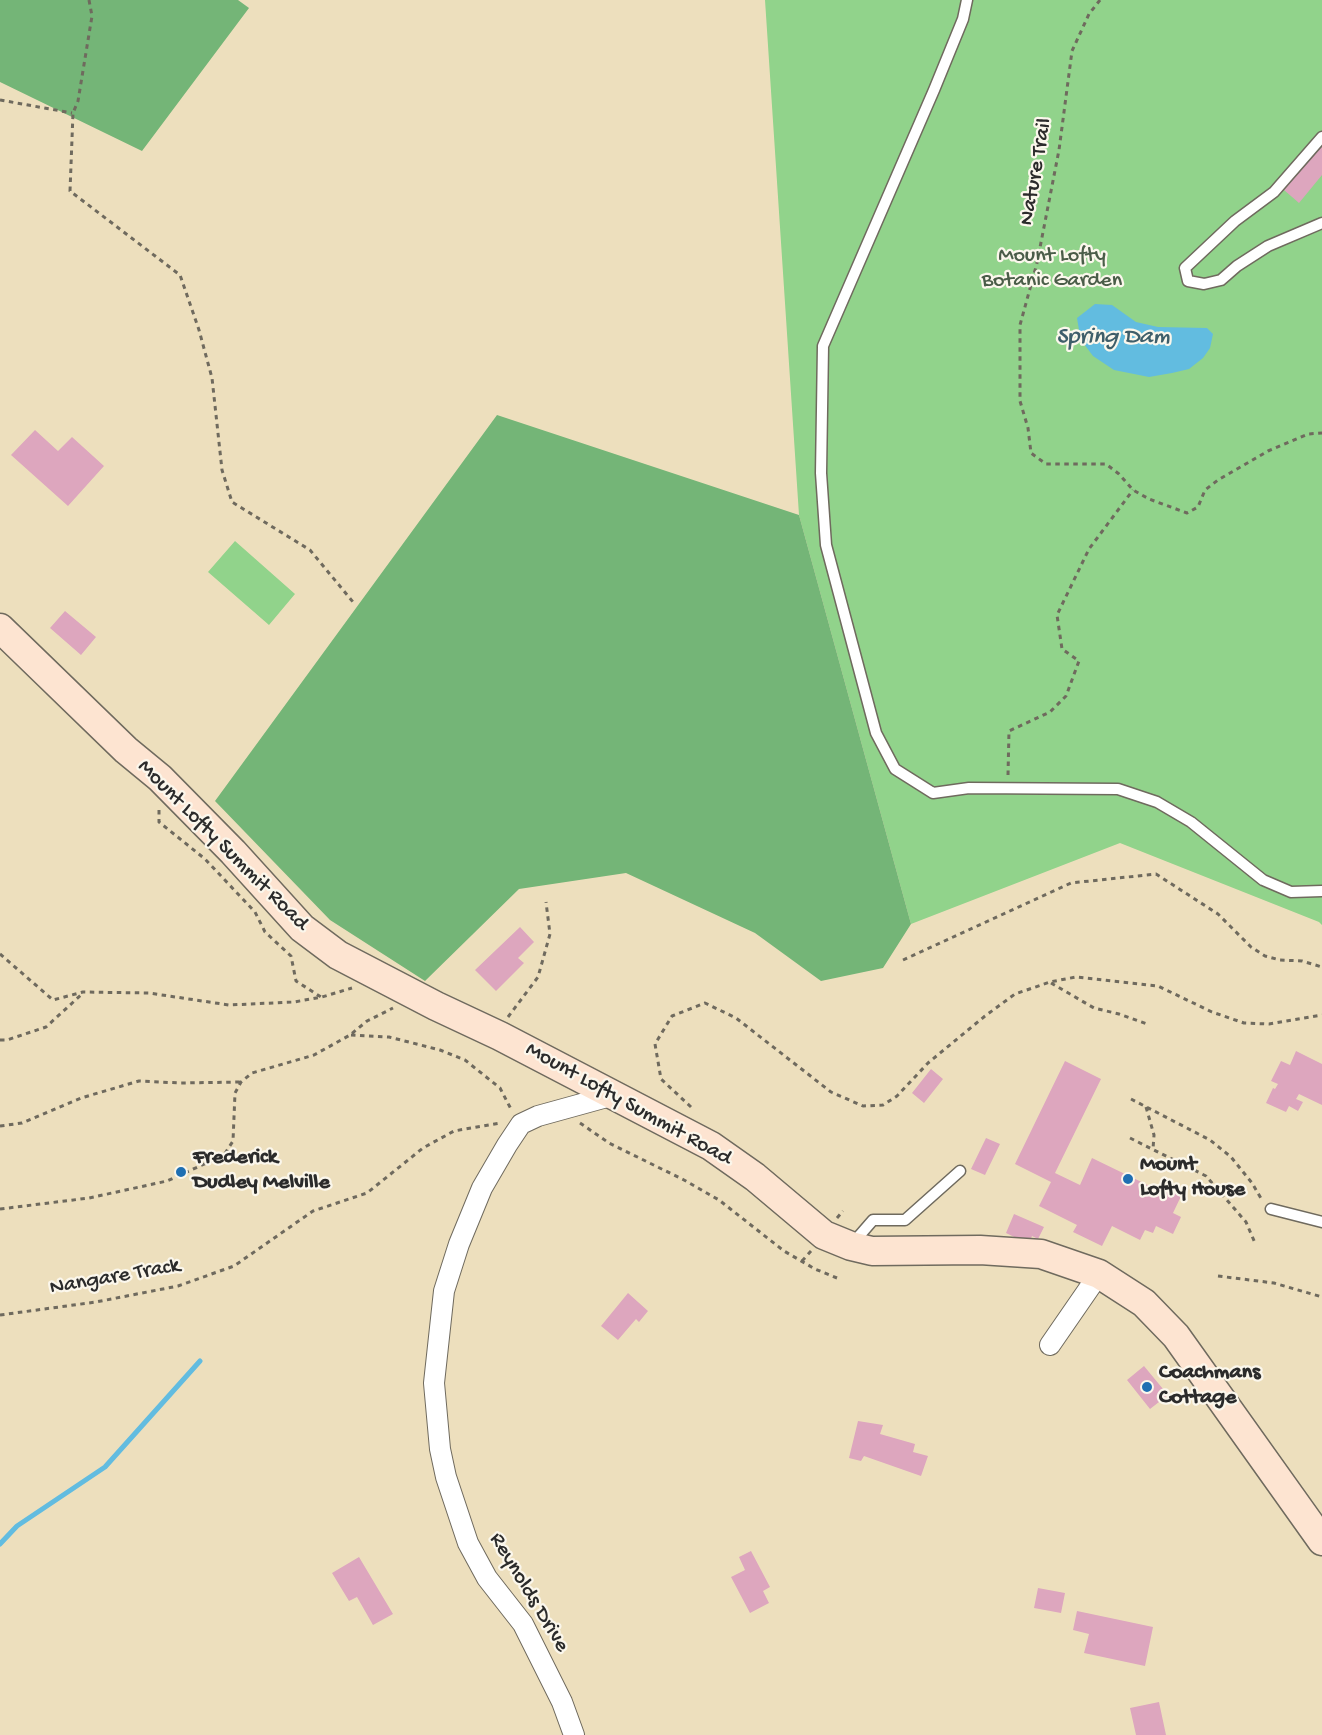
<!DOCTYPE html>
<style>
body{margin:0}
canvas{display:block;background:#eddfbd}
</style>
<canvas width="1322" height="1735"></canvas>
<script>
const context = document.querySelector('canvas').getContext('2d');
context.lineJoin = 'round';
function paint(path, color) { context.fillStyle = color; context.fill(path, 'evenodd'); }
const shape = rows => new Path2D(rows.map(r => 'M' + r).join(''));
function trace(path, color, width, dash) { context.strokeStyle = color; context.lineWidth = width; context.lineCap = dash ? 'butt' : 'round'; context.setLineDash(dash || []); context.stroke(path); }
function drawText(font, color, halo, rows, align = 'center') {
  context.font = font + ' "Gochi Hand",sans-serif'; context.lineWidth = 4.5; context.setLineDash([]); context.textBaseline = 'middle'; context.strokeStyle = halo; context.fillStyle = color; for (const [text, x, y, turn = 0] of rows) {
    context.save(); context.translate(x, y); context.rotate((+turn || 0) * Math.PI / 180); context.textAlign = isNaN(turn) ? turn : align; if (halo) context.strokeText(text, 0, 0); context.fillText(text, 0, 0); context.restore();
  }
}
const green = shape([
 [765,0,1322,0,1322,925,1319,922,1120,843,911,924,799,515],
 [235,541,295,594,269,625,208,572]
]);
const forest = shape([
 [0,0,238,0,249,8,142,151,0,82],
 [497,415,799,515,911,924,883,968,821,981,755,933,626,873,519,889,425,981,330,920,215,801]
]);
const water = shape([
 [1095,304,1112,305,1136,322,1158,327,1207,328,1213,334,1210,348,1203,358,1189,369,1172,373,1149,377,1114,370,1093,356,1084,344,1079,330,1077,318]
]);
const stream = shape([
 [0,1544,17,1526,105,1467,200,1361]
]);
const building = shape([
 [1322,144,1322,175,1299,203,1284,190],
 [35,430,58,451,72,437,104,466,68,506,11,455],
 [65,611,96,637,81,655,50,628],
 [520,927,534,942,518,958,524,963,496,991,475,970],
 [1296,1051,1322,1064,1322,1105,1299,1094,1296,1099,1303,1102,1298,1111,1289,1106,1286,1112,1266,1103,1273,1088,1275,1089,1278,1084,1271,1081,1281,1061,1290,1065],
 [1065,1061,1101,1079,1055,1173,1080,1185,1092,1158,1160,1191,1164,1182,1183,1192,1173,1213,1181,1217,1173,1234,1156,1226,1153,1233,1145,1230,1140,1240,1112,1226,1102,1246,1073,1232,1077,1225,1039,1206,1051,1182,1015,1164],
 [931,1069,943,1079,924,1103,912,1093],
 [986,1138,1000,1144,985,1175,971,1169],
 [1014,1214,1044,1227,1038,1239,1032,1236,1029,1244,1006,1233],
 [628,1293,648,1311,639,1322,636,1319,618,1340,601,1326],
 [1144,1366,1168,1395,1150,1409,1127,1380],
 [858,1421,883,1425,880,1434,915,1444,913,1452,928,1456,921,1476,864,1456,861,1461,849,1458],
 [751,1551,770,1587,763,1591,769,1603,750,1613,731,1577,745,1570,739,1557],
 [359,1557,393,1614,373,1625,357,1597,349,1601,332,1573],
 [1038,1588,1065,1593,1061,1613,1034,1608],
 [1077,1611,1153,1627,1145,1666,1084,1653,1089,1634,1073,1630],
 [1159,1702,1166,1735,1136,1735,1130,1708]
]);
const path = shape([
 [89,0,92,16,78,101,73,113,70,191,180,275,199,330,212,378,222,470,232,502,310,550,353,602],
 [1100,0,1089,14,1072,51,1059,150,1037,263,1020,325,1020,401,1028,428,1031,453,1046,464,1106,464,1119,474,1133,490,1149,499,1187,513,1198,507,1205,490,1218,480,1268,451,1308,434,1322,433],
 [0,100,72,113],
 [1008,775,1009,731,1050,712,1066,696,1079,661,1062,649,1057,615,1089,549,1133,490],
 [159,810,159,822,205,859,255,912,265,932,291,956,296,981,321,997],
 [0,954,53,1000,83,992,149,993,229,1005,294,1002,322,997,352,988],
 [903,960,1071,883,1156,874,1218,914,1251,947,1265,956,1280,960,1302,961,1322,967],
 [1051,983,1094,1008,1119,1014,1147,1024],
 [508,1017,538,977,550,934,546,902],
 [351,1035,389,1037,440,1050,465,1060,500,1088,512,1111],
 [0,1040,7,1040,46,1027,82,994],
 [1131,1099,1210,1140,1231,1157,1252,1183,1262,1200],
 [691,1107,661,1079,655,1044,672,1016,705,1003,736,1018,831,1092,863,1106,883,1105,897,1096,928,1063,985,1016,1015,994,1050,982,1076,977,1158,986,1212,1012,1244,1023,1269,1024,1322,1015],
 [1146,1107,1154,1135,1153,1149],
 [580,1123,609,1143,684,1180,719,1200,784,1251,815,1269,837,1278],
 [0,1126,22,1123,81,1098,139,1081,180,1083,241,1082],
 [1130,1138,1206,1176,1246,1222,1255,1243],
 [0,1209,89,1198,167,1181,224,1155,233,1141,235,1093,241,1082,252,1073,314,1055,350,1035,367,1021,393,1008],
 [837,1218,843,1211],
 [802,1261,811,1251],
 [1218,1276,1274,1283,1322,1297],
 [0,1315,96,1302,178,1286,234,1266,313,1211,367,1193,423,1148,454,1131,500,1123]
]);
const lane = shape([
 [967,0,963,19,934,90,823,346,821,473,826,545,876,733,895,769,933,793,969,788,1118,789,1157,802,1191,822,1263,880,1291,892,1322,891],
 [1322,137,1274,192,1235,221,1185,268,1188,281,1204,284,1221,280,1237,266,1268,246,1322,223],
 [1271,1209,1322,1222],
 [853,1243,873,1220,905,1220,960,1171]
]);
const street = shape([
 [1050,1345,1099,1274],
 [574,1735,562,1702,523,1624,487,1578,468,1543,446,1477,440,1449,434,1383,444,1291,459,1244,482,1188,507,1145,521,1124,538,1116,614,1095]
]);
const secondary = shape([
 [0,628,126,750,160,778,233,852,302,928,338,955,436,1006,500,1036,711,1146,755,1177,824,1235,851,1246,872,1251,980,1250,1041,1254,1099,1274,1144,1303,1176,1336,1322,1541]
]);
const markers = [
 [181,1172,6,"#1f6fb2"],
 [1128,1179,6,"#1f6fb2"],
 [1147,1387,6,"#1f6fb2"]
];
const streetNames = [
 ["Nature Trail",1037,172,-80],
 ["Mount Lofty Summit Road",222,846,45],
 ["Mount Lofty Summit Road",628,1105,29],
 ["Nangare Track",115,1278,-10],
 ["Reynolds Drive",528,1593,59]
];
const parkNames = [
 ["Mount Lofty",1052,257],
 ["Botanic Garden",1052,282]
];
const poiNames = [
 ["Frederick",193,1159],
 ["Dudley Melville",193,1184],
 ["Mount",1140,1166],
 ["Lofty House",1140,1191],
 ["Coachmans",1159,1374],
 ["Cottage",1159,1399]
];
const waterNames = [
 ["Spring Dam",1113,338]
];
paint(green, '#91d38b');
paint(forest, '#74b577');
paint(water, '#62bce0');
trace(stream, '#62bce0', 5);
paint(building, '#dda6be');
trace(lane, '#6f6a5e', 13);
trace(street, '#6f6a5e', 22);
trace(secondary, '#6f6a5e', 31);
trace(path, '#6f6a5e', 3, [4.5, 4.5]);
trace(lane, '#fff', 10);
trace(street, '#fff', 20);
trace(secondary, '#fde4d1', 28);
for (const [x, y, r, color] of markers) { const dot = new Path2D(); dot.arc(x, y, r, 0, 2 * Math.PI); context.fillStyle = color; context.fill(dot); trace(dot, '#fbf7ec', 2); }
drawText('22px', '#2b2b2b', '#fbf7ec', streetNames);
drawText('22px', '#4a5d48', '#fbf7ec', parkNames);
drawText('bold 22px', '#2b2b2b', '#fbf7ec', poiNames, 'left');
drawText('italic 24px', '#3e5e6a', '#fbf7ec', waterNames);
</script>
